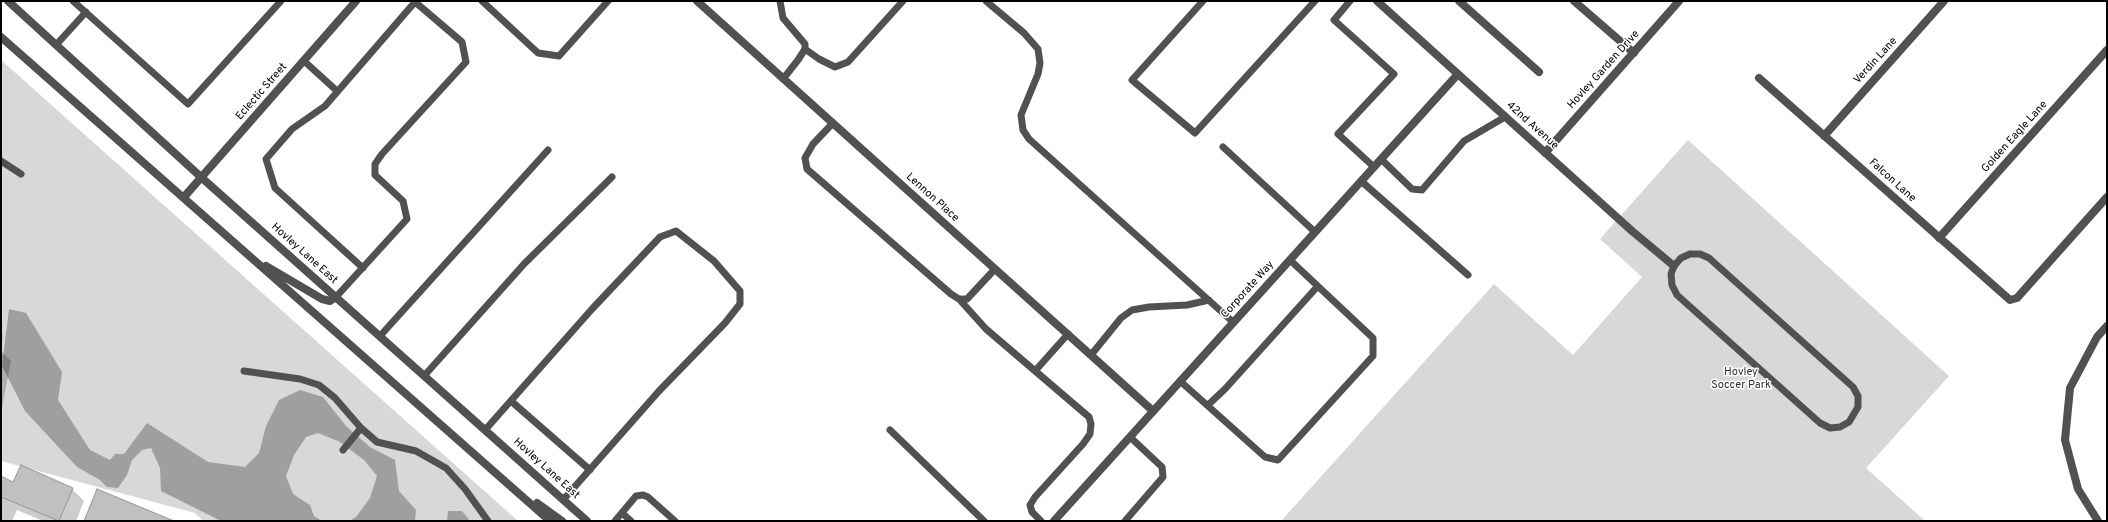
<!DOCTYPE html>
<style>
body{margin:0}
#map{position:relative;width:2108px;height:522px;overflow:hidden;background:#fff;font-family:Overpass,sans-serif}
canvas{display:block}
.frame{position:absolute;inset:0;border:2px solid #000;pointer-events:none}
</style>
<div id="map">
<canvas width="2108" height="522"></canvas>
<div class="frame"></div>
</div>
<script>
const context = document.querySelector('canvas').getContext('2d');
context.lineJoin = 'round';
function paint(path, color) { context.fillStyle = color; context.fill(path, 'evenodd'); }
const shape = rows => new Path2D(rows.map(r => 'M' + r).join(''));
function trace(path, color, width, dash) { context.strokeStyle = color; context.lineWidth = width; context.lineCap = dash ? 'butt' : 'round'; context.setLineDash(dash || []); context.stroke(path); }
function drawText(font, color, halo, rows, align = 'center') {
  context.font = font + ' Overpass,sans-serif'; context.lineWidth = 3; context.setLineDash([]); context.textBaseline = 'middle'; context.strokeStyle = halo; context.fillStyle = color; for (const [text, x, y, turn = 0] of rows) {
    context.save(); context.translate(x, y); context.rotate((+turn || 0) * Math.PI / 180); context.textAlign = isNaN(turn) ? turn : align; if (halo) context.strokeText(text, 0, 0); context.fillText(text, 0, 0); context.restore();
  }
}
const green = shape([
 [1,60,518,521,203,521,195,513,1,461],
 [1688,140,1949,376,1866,468,1925,521,1281,521,1494,284,1573,355,1642,277,1600,239]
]);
const water = shape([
 [9,309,26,313,62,372,58,400,90,450,110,460,115,454,124,454,147,423,208,462,245,467,259,453,266,426,279,400,300,390,323,397,346,426,370,447,395,460,399,491,416,510,415,521,349,521,356,517,370,498,377,476,364,460,340,442,318,433,306,437,294,455,286,476,293,494,310,505,314,516,322,521,221,521,161,491,160,468,151,448,142,450,132,460,127,475,118,488,107,487,100,480,77,467,25,411,2,366],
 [448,511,462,511,470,521,447,521]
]);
const shadow = shape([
 [1,332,3,335,1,346],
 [1,351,11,361,1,412],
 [1,477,14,483,72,489,84,501,76,521,43,521,17,510,12,521,1,521]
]);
const building = shape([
 [21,465,73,488,59,521,1,497,1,476,13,482,21,465],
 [97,489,174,521,84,521,97,489]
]);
const service = shape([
 [73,1,188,104,281,1],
 [482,1,538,53,559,56,608,1],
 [780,1,783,18,805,44,805,49,798,60,783,79],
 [986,1,1024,33,1038,49,1040,63,1038,74,1021,115,1023,130,1029,139,1233,322],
 [1203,1,1132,80,1195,133,1315,1],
 [1350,1,1334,20,1394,74,1338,134,1374,167],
 [56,45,86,12],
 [805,49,819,59,835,67,848,62,903,1],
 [304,61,337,91],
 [833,123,813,144,805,158,807,169,951,294,959,299,967,299,995,269],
 [1223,147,1315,232],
 [1381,159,1412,189,1422,190,1464,141,1505,117],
 [1,161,21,174],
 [1361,181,1468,275],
 [1690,254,1700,254,1709,258,1853,387,1858,396,1858,407,1849,422,1840,427,1830,428,1820,423,1677,295,1672,285,1671,274,1674,266,1681,258,1690,254],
 [363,268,275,188,266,159,292,129,325,106,415,2],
 [336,297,407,219,403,201,375,175,375,164,382,154,466,62,462,42,414,1],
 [959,299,986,329,1089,417,1091,424,1090,434,1083,444,1035,497,1030,505,1032,512,1041,521],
 [380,336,548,150],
 [1091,355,1121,318,1132,310,1149,307,1187,305,1209,300],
 [244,371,300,379,319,385,335,398,361,428,377,442,416,451,446,468,465,489,488,521],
 [1035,371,1068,334],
 [424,376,524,264,612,177],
 [1180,381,1265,457,1278,460,1373,356,1373,338,1290,260],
 [511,401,590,470],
 [1208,405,1225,389,1317,287],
 [485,430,592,309,660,237,676,231,714,261,740,291,740,304,725,323,659,391,563,500],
 [890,430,984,521],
 [343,450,361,428],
 [622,513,631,521],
 [615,521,636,496,643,495,648,497,675,521],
 [1125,521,1163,477,1162,467,1130,437]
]);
const minor = shape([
 [697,1,1153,411],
 [1377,1,1632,231,1674,266],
 [1459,1,1539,72],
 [1574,1,1634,53],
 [1759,78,2010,300,2017,298,2107,197],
 [1824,136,1944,1],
 [1545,153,1679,1],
 [184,197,356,1],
 [1939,238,2107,50],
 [1054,521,1458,74],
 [2098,521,2078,489,2065,440,2070,388,2097,337,2107,326]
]);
const tertiary = shape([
 [8,1,202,178,587,521],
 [1,37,550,521],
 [266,266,322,299,330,301,336,297],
 [537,503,562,521]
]);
const streetNames = [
 ["Verdin Lane",1876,61,-48],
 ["Hovley Garden Drive",1604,70,-48],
 ["Eclectic Street",262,92,-49],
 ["42nd Avenue",1532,126,42],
 ["Golden Eagle Lane",2015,137,-48],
 ["Falcon Lane",1892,181,42],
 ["Lennon Place",932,198,42],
 ["Hovley Lane East",304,254,42],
 ["Corporate Way",1248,290,-48],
 ["Hovley Lane East",546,469,42]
];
const parkNames = [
 ["Hovley",1741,373],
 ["Soccer Park",1741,386]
];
paint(green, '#d8d8d8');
paint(water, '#9f9f9f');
paint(shadow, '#0003');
paint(building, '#c0c0c0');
trace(building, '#959595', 1);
trace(service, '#515151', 7);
trace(minor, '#515151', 8);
trace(tertiary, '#515151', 8);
drawText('11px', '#000', '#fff', streetNames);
drawText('11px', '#2f2f2f', '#fff', parkNames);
</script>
